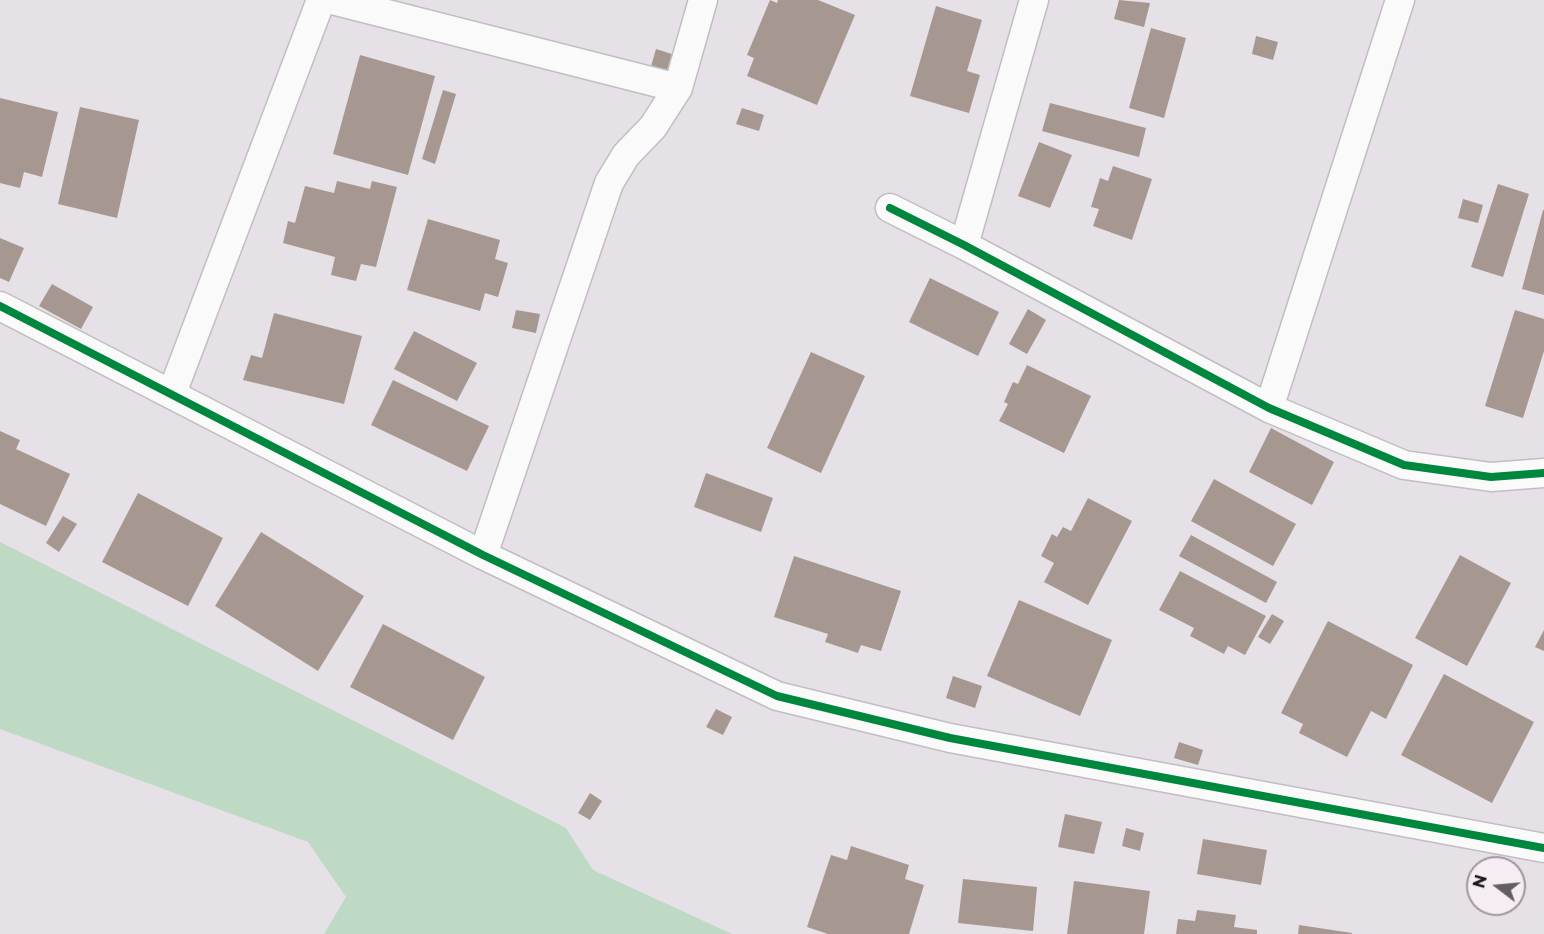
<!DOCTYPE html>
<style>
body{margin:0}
#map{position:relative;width:1544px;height:934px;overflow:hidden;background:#e6e1e6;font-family:Montserrat,sans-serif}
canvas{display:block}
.north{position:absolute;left:1466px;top:856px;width:60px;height:60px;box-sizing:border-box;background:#f5ecf4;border:2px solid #9e979d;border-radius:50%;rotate:286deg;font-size:16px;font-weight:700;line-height:24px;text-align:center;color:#1b181b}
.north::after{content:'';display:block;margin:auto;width:21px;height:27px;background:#625e62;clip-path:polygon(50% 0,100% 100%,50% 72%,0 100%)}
</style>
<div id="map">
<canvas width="1544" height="934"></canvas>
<div class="north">N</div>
</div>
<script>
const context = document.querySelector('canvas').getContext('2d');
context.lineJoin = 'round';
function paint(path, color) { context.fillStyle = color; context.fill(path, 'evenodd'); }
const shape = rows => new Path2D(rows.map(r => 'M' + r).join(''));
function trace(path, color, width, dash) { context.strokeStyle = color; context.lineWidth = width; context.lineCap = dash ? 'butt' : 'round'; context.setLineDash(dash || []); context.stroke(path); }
const green = shape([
 [0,542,566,828,593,870,732,934,324,934,346,897,308,842,0,729]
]);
const building = shape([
 [770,0,777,3,778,0,818,0,855,15,817,105,747,76,754,58,747,55],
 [1119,0,1150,3,1144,27,1114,19],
 [936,6,982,20,967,71,980,75,969,113,910,96],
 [1151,28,1186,38,1164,118,1129,108],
 [1256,36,1278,42,1273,60,1252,54],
 [656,49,672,54,666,74,650,70],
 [360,55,435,76,408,175,333,154],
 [443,90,456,94,435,164,422,159],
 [0,98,58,112,42,177,24,172,20,188,0,183],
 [1050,103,1146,128,1139,157,1042,131],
 [80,107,139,120,117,218,58,204],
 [742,108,764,115,759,131,736,124],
 [1039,142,1072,155,1050,208,1018,196],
 [1113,166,1152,179,1132,240,1093,226,1099,209,1091,207,1100,178,1108,181],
 [337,181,370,189,372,181,397,187,376,267,361,264,356,281,331,275,335,257,283,243,288,221,295,223,305,186,334,193],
 [1498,184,1529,194,1503,277,1471,267],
 [1463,199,1483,205,1478,223,1458,218],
 [1543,210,1544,210,1544,295,1522,289],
 [428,219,500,240,495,259,508,263,498,297,485,293,480,311,407,290],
 [0,238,24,248,9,282,0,278],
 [930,278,999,312,978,356,909,322],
 [52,284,93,307,81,329,39,306],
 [1028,309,1046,320,1027,354,1009,344],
 [516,310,540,314,536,333,512,328],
 [1515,310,1544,319,1544,351,1523,418,1485,406],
 [274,313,362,336,344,404,243,380,251,355,262,358],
 [414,331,477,363,457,401,394,369],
 [811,352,865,376,821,473,767,448],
 [1027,365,1091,396,1064,453,999,421,1008,404,1004,402,1013,382,1018,384],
 [393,380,489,426,467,471,371,425],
 [1271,428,1334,462,1312,505,1249,472],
 [0,431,20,440,16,449,70,474,46,526,0,504],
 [706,473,773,498,761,532,694,507],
 [1214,479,1296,524,1273,566,1191,521],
 [138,493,223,538,188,606,102,562],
 [1088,498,1132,521,1088,605,1044,582,1054,563,1041,556,1052,534,1057,537,1063,527,1071,531],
 [63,516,77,524,59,552,46,543],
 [261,532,364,596,318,671,215,606],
 [1191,535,1277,582,1266,603,1179,556],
 [1460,555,1511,583,1467,666,1415,638],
 [794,556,901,591,881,651,861,645,858,653,825,642,828,634,774,617],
 [1180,571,1266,616,1245,655,1228,646,1224,654,1190,636,1194,628,1159,610],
 [1019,600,1112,640,1080,716,987,676],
 [1272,614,1284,621,1270,644,1258,637],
 [1328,621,1413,665,1386,719,1371,711,1347,757,1299,733,1303,724,1281,713],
 [383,624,485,677,453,740,350,687],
 [1544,630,1544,651,1535,647],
 [1444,674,1534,722,1492,803,1401,755],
 [953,676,982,686,975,708,946,698],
 [716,709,732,717,723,735,706,727],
 [1179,742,1203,750,1198,765,1174,758],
 [590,793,602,801,590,820,578,813],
 [1065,814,1102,822,1094,854,1058,847],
 [1126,828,1144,833,1140,851,1122,846],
 [1203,839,1267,850,1261,885,1197,874],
 [851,846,909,865,905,879,924,885,909,934,828,934,807,927,831,855,847,860],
 [963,879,1037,887,1033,931,958,923],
 [1074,881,1150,891,1144,934,1067,934],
 [1197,910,1236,915,1234,927,1257,930,1257,934,1176,934,1178,919,1195,921],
 [1299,925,1352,933,1352,934,1298,934]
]);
const minor = shape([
 [332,0,678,88],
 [890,208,964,245,1269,408,1404,465,1491,477,1544,473],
 [964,245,1034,0],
 [0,306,483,555,777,696,950,738,1544,848],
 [172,393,321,0],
 [1269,408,1400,0],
 [483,555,609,183,626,155,653,127,678,88,703,0]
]);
const cycleway = shape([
 [890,208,964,245,1269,408,1404,465,1491,477,1544,473],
 [0,306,483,555,777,696,950,738,1544,848]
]);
paint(green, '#bedac4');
paint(building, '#a69890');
trace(minor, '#c1bec1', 31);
trace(minor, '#fbfafb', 28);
trace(cycleway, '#00873e', 8);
</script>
